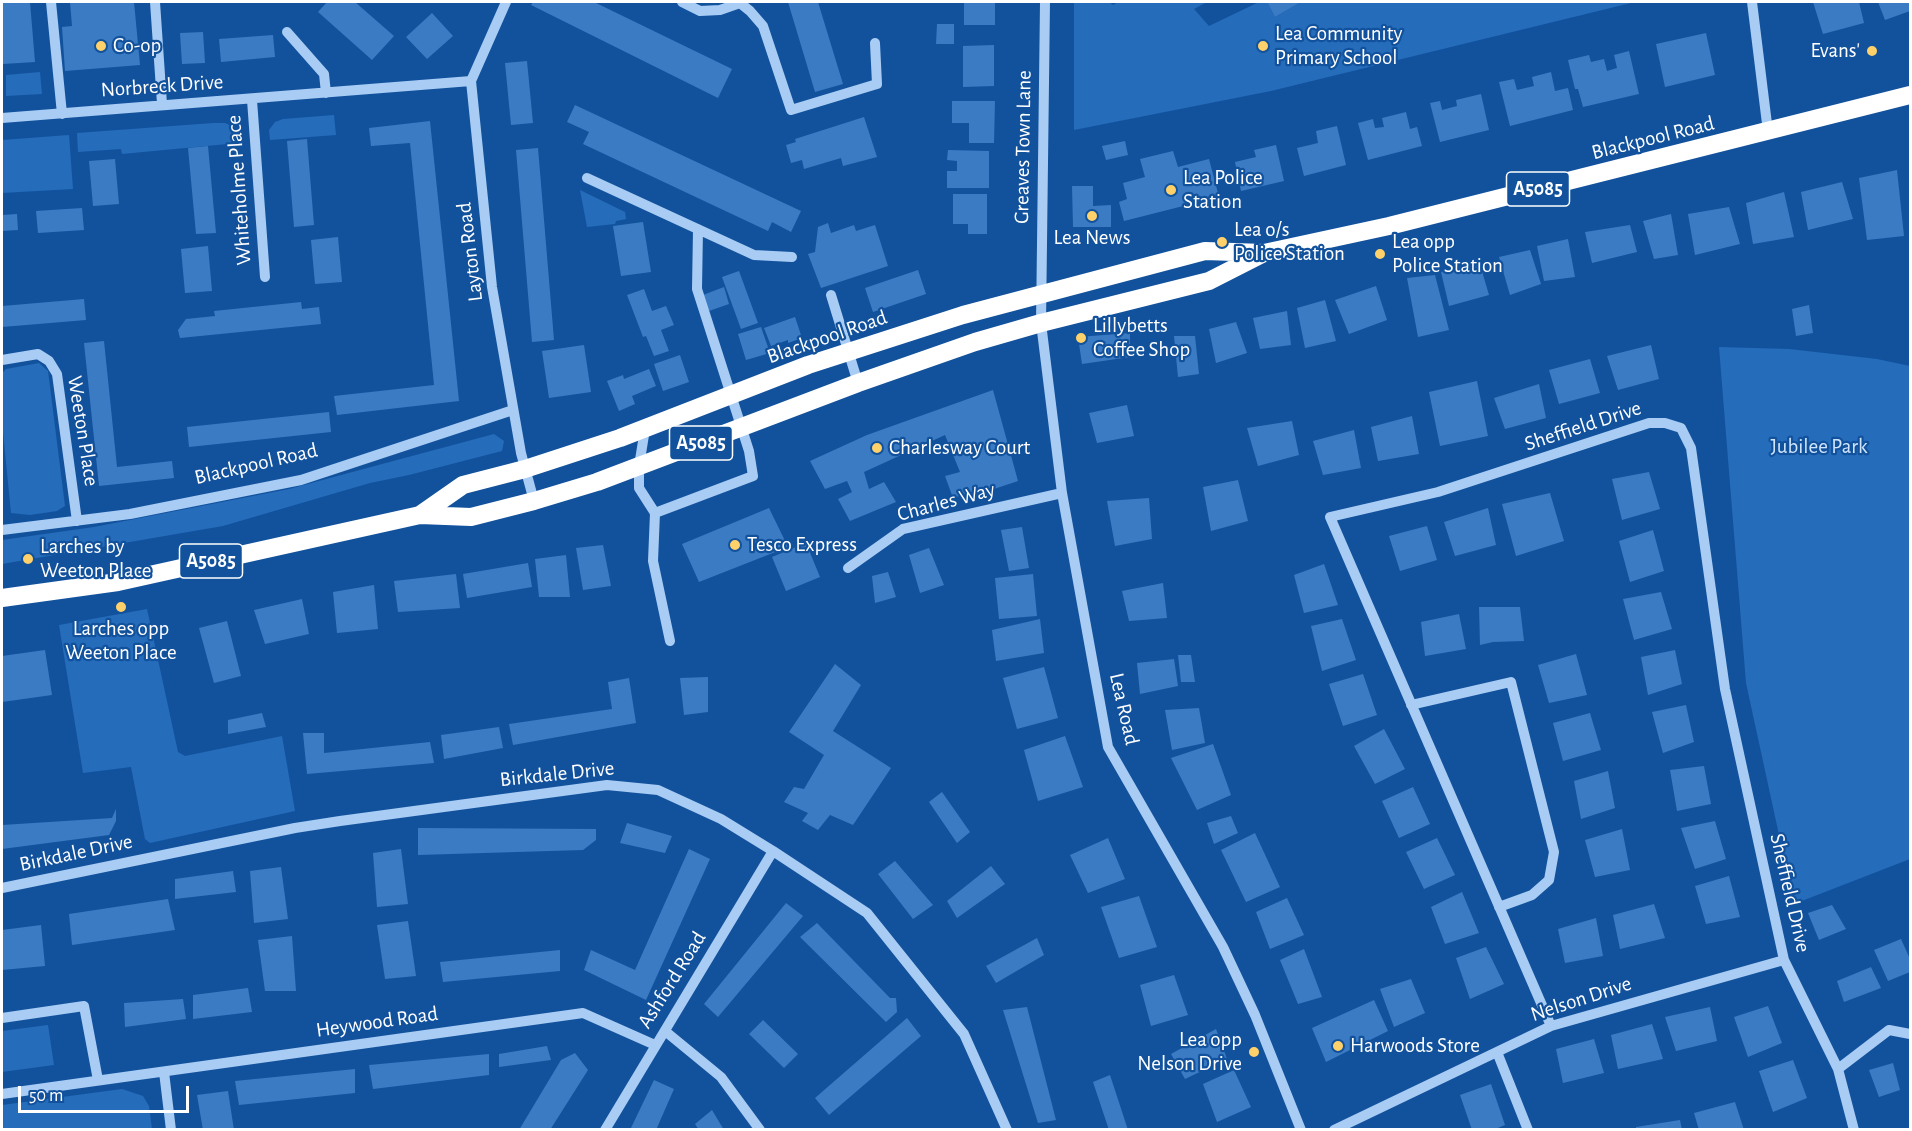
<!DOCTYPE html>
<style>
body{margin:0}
#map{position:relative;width:1912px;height:1131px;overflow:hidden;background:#12529d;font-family:"Alegreya Sans",sans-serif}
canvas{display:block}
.frame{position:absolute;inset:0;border:3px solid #fff;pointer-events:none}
.scale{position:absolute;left:18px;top:1086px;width:171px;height:27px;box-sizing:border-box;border:3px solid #fff;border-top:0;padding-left:8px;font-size:18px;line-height:21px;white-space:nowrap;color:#fff;-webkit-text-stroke:4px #12529d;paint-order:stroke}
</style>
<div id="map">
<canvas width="1912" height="1131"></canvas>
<div class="frame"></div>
<div class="scale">50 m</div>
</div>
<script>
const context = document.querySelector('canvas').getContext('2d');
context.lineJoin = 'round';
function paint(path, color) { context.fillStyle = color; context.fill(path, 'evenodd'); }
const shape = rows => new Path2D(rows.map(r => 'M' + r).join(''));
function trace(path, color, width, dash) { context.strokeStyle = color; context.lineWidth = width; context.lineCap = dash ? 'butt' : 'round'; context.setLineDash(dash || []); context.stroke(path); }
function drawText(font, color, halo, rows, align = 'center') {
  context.font = font + ' "Alegreya Sans",sans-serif'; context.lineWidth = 4.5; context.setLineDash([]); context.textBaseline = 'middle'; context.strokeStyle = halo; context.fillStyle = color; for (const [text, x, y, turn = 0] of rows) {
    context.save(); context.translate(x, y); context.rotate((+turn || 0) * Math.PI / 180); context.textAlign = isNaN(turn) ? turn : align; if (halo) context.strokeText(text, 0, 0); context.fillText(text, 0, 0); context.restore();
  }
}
const green = shape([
 [1074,2,1109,2,1113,5,1118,2,1207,2,1194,9,1209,26,1259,2,1267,2,1275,17,1301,2,1635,2,1271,91,1074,130],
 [40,72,42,94,6,96,6,75],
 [334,115,336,135,270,140,269,130,275,122,283,119],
 [213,123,225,123,232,126,237,133,238,143,122,154,121,149,78,152,77,133],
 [69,135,73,189,2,193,2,140],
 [580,190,625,212,626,219,616,221,615,224,587,227],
 [1719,347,1789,349,1877,359,1910,366,1910,859,1794,904,1746,683],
 [39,363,48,371,65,506,57,511,30,515,11,513,2,422,2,373,6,369],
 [494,434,504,441,502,451,409,475,370,483,223,526,2,564,2,540,94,527,289,489],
 [147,609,178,752,185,756,282,736,295,811,150,843,145,839,131,767,83,773,59,625],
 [48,1025,54,1065,2,1072,2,1031],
 [122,1089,143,1096,149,1106,152,1129,2,1129,2,1105]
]);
const building = shape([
 [2,2,30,2,35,62,3,64],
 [70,2,134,2,140,65,65,71,62,27,72,26],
 [327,2,355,2,394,36,372,60,318,12],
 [533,2,594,2,732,69,718,98,531,5],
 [788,2,818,2,843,84,815,92],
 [964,2,995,2,995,25,964,25],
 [1267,2,1301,2,1275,17],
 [1813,2,1859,2,1864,23,1823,34],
 [1878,2,1910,2,1910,11,1885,20],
 [432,13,453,36,427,59,406,37],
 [937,24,954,24,954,44,936,44],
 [203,32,205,63,182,64,180,33],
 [1706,33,1715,75,1665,87,1656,44],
 [273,35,275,57,221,62,219,39],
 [994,45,994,86,963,87,963,46],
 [1629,51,1639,94,1583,107,1578,89,1575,89,1568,60,1589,55,1591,62,1604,59,1607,71,1617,68,1614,55],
 [527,61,533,123,511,125,505,63],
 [1551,72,1555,91,1568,88,1573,110,1510,126,1499,82,1514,79,1517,90,1534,86,1532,77],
 [1481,94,1489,130,1440,142,1430,103,1440,101,1442,110,1457,106,1456,100],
 [952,101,995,101,994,143,969,143,969,123,952,123],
 [575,105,801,211,791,232,772,222,768,231,583,144,589,132,567,122],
 [1406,112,1410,129,1417,127,1422,146,1368,160,1358,123,1373,119,1375,128,1384,127,1382,118],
 [864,117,877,157,843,166,841,158,804,169,802,160,791,163,786,145,796,142,795,139],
 [430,121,459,401,337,415,334,396,434,385,410,143,371,146,369,128],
 [1337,126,1346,165,1304,176,1297,148,1318,143,1316,131],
 [307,139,314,225,294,227,287,141],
 [1125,141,1128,155,1106,160,1102,146],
 [1276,145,1284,181,1241,191,1235,162,1256,157,1254,150],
 [208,146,216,233,196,234,188,148],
 [538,148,554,340,532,342,516,150],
 [948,150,989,151,989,188,947,188,947,171,957,171,957,161,947,160],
 [1173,151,1178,167,1209,159,1219,197,1124,221,1119,202,1127,199,1123,183,1145,177,1140,159],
 [115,159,119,204,93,206,89,161],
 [1897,170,1904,236,1867,240,1859,178],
 [1842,182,1853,219,1808,230,1801,192],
 [1072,186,1093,186,1093,206,1111,205,1111,227,1073,227],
 [1784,192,1794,237,1753,244,1746,203],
 [953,194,987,194,987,234,968,234,968,224,953,224],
 [1729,207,1740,244,1695,255,1688,214],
 [82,208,84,230,38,233,36,211],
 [17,214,18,230,2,231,2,215],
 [1671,214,1678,255,1654,259,1643,221],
 [643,222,651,272,621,276,613,226],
 [828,223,831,233,854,225,856,231,875,225,888,266,821,288,808,254,815,252,818,227],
 [1630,225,1637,252,1592,263,1585,232],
 [338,237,342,282,315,284,311,240],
 [1568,239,1575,277,1544,281,1537,246],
 [208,246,212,291,185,293,181,249],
 [1530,250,1541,284,1510,295,1499,257],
 [1479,261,1489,295,1449,306,1441,272],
 [918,270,926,294,873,312,865,288],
 [739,271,758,323,741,329,722,277],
 [1435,275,1449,330,1418,337,1407,278],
 [1376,286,1387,320,1349,334,1335,300],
 [724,287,729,304,709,311,703,295],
 [644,289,652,311,666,306,674,325,661,330,669,351,654,356,646,336,643,337,627,295],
 [84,299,86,320,2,327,2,306],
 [1325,300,1336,341,1305,348,1297,308],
 [301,302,302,309,319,307,321,324,180,338,178,330,186,319,215,316,214,311],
 [1809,305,1813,333,1796,336,1792,309],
 [1287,311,1291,345,1260,349,1253,318],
 [795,317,802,338,788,343,788,340,771,346,764,328],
 [1236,322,1247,353,1216,363,1209,329],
 [761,327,770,353,746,360,738,334],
 [1130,333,1130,357,1082,364,1078,337],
 [1174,336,1195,336,1199,374,1178,377],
 [104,341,117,467,172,461,174,478,99,486,84,343],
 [584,345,591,392,549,398,542,351],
 [1651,345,1659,379,1618,390,1607,356],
 [680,355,689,382,663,391,654,364],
 [1590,359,1600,393,1559,404,1549,370],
 [649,369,656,386,632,396,635,404,619,411,607,381,623,375,624,379],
 [1477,381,1488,436,1440,446,1429,392],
 [1539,384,1546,418,1505,429,1494,398],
 [993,390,1018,481,988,491,986,487,953,498,945,476,960,472,945,435,864,472,869,489,884,482,896,502,850,521,838,499,852,492,847,481,825,489,810,461,867,435],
 [1127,405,1134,436,1097,443,1089,413],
 [329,412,331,432,189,447,187,427],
 [1412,416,1419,454,1378,461,1371,427],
 [1292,421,1299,455,1258,466,1247,428],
 [1354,430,1361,468,1323,475,1313,441],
 [1649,472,1660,509,1622,520,1612,479],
 [1238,480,1248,521,1211,531,1203,487],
 [1550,493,1564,541,1516,556,1502,504],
 [1149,498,1152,539,1115,546,1107,501],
 [769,508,788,547,699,582,682,544],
 [1488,508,1496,545,1455,556,1444,522],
 [1427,526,1437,560,1400,571,1389,536],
 [1022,527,1029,568,1009,571,1001,530],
 [1653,530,1664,571,1630,582,1619,541],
 [806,543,820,577,786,591,772,557],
 [603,545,611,586,583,590,576,548],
 [929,548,944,585,920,593,909,555],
 [566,555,570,597,539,597,535,559],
 [528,563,532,587,467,598,463,574],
 [1324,564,1338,605,1304,613,1294,575],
 [888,572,896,597,875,603,872,576],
 [456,574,460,608,398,612,394,581],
 [1033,574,1037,616,999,619,995,578],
 [1163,583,1167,618,1129,621,1122,591],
 [374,585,378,629,337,633,333,592],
 [1661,592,1672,629,1634,640,1623,599],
 [302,599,309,634,265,644,254,610],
 [1479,607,1520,607,1524,641,1493,642,1480,645],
 [1459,614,1466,649,1425,656,1421,622],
 [1040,619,1044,653,996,661,992,630],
 [1342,619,1356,660,1322,671,1311,626],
 [227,621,241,676,214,683,199,628],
 [45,650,52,695,2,702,2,656],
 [1675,650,1682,684,1648,695,1641,657],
 [1576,654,1587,695,1549,703,1538,665],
 [1178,655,1191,655,1195,682,1181,682],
 [1174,659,1178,686,1140,694,1137,663],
 [835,664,861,685,833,731,891,768,853,825,830,815,818,830,802,821,808,813,784,802,794,787,804,789,824,755,789,732],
 [1044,667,1058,718,1017,729,1003,678],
 [1363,674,1377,715,1343,726,1329,684],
 [708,677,708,712,684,715,680,678],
 [629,678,636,723,513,745,509,724,612,709,608,682],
 [1686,705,1694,742,1663,753,1652,712],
 [1199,708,1205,743,1172,750,1165,710],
 [262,713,266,727,228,734,228,720],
 [1590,713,1601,750,1563,761,1553,723],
 [499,727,503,748,444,759,441,735],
 [1384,729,1405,769,1375,784,1354,746],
 [303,733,324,733,324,753,430,742,434,763,307,774],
 [1065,736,1083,787,1038,801,1024,750],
 [1213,744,1231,795,1197,810,1171,758],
 [1704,766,1711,804,1677,811,1670,770],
 [1608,771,1615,808,1581,819,1574,781],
 [1413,787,1430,824,1399,838,1382,801],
 [942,792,970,832,957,843,929,802],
 [116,809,116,821,109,835,2,849,2,825,112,818],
 [1231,816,1238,833,1214,844,1207,823],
 [1715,821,1726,859,1695,869,1681,828],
 [627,823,672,836,665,853,620,843],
 [418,828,596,829,596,840,583,850,418,855],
 [1622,829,1630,870,1595,877,1585,840],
 [1255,833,1280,887,1246,902,1221,850],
 [1108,838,1125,879,1088,893,1070,855],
 [1437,838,1455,875,1424,889,1406,852],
 [401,849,408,904,377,907,373,853],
 [689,849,710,859,646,1000,584,970,591,950,635,970],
 [895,861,933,905,913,919,878,874],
 [991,866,1005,884,957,918,947,901],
 [281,867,288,919,254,923,250,871],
 [233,871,236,892,175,899,175,879],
 [1729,876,1740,917,1706,924,1695,886],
 [1462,892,1479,933,1445,944,1431,907],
 [1139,896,1157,947,1119,958,1101,907],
 [1287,898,1304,935,1270,949,1256,912],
 [168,899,175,930,72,945,69,914],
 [786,903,803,916,718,1017,704,1004],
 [1654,904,1665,938,1620,949,1613,915],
 [1832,905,1846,929,1819,940,1808,913],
 [1596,918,1603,956,1565,963,1558,929],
 [408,921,416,976,385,979,377,925],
 [817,923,890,998,896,998,897,1012,886,1022,800,937],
 [41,925,45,966,2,970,2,930],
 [292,936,296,991,265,991,258,940],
 [1037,938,1044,955,996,983,986,966],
 [1901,939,1910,959,1910,972,1888,981,1874,950],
 [1486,947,1504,984,1470,999,1456,958],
 [1304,949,1322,997,1298,1004,1280,960],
 [560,950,560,971,443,982,440,962],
 [1871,967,1881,988,1844,1002,1837,981],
 [1174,975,1188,1015,1151,1026,1140,985],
 [1411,979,1425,1013,1394,1027,1380,989],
 [248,988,252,1012,193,1019,193,995],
 [183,999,186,1019,125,1027,124,1003],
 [1374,1000,1388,1031,1326,1062,1312,1028],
 [1768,1006,1782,1043,1748,1057,1734,1017],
 [1027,1007,1056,1120,1038,1123,1003,1010],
 [1710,1007,1717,1041,1676,1051,1665,1017],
 [907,1018,921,1036,829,1115,815,1098],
 [763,1020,798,1054,784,1068,749,1034],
 [1652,1024,1663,1059,1618,1069,1611,1035],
 [1216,1029,1227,1059,1185,1079,1171,1054],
 [1594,1039,1604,1073,1563,1083,1556,1049],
 [547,1046,551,1060,499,1067,499,1054],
 [575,1053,588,1070,550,1130,519,1130,561,1060],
 [489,1054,489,1075,373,1089,369,1065],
 [1793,1060,1807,1098,1773,1112,1759,1071],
 [1893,1063,1900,1090,1879,1097,1869,1070],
 [355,1069,355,1093,239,1105,235,1081],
 [1234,1070,1251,1107,1217,1122,1203,1084],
 [1110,1075,1128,1130,1109,1130,1093,1082],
 [654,1080,674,1089,656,1130,630,1130],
 [1491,1084,1505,1125,1493,1130,1472,1130,1460,1095],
 [228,1091,234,1130,203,1130,197,1095],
 [1735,1102,1744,1130,1699,1130,1694,1113],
 [712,1110,724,1130,699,1130,695,1124],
 [1680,1120,1682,1130,1636,1130,1636,1127]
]);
const minor = shape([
 [51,2,62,114],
 [155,2,162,104],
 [506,2,471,81,492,287,521,453,534,501],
 [682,2,700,11,720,10,740,3,750,11,763,26,791,110,877,84,875,43],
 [1045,2,1041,323,1062,493,1108,747,1223,947,1255,1015,1301,1130],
 [1752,2,1768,132],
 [287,32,324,74,326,93],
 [252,100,265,277],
 [2,118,471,81],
 [587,178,754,255,792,257],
 [831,295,858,383],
 [2,360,38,354,49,361,57,374,77,521],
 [645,429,639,466,639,488,655,513,753,476,749,451,697,289,698,229],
 [655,513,653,561,670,641],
 [2,530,130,514,301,480,513,410],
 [848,568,903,529,1062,493],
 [1411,705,1511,682,1554,852,1549,880,1532,895,1499,907],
 [2,888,295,828,340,821,607,785,658,790,721,819,773,851,867,913,964,1034,1007,1130],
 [2,1018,84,1006,98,1080],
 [1551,1026,1330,517,1438,492,1649,423,1665,423,1681,428,1691,448,1725,689,1784,960,1838,1069,1854,1130],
 [665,1031,721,1077,760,1130],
 [1497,1052,1528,1130],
 [1838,1069,1889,1030,1910,1034],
 [164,1072,171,1130],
 [2,1094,583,1013,655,1045],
 [605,1130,773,851],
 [1334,1130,1551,1026,1784,960]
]);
const highway = shape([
 [420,515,463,485,525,469,620,438,808,365,963,315,1205,251,1263,253],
 [2,598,118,582,420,515,471,517,534,501,597,482,858,383,975,342,1041,323,1209,281,1264,253,1389,226,1910,95]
]);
const markers = [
 [101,46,6,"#ffd16b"],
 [1263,46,6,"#ffd16b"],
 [1872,51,6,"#ffd16b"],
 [1171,190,6,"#ffd16b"],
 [1092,216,6,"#ffd16b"],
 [1222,242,6,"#ffd16b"],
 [1380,254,6,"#ffd16b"],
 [1081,338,6,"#ffd16b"],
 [877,448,6,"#ffd16b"],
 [735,545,6,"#ffd16b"],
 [28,559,6,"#ffd16b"],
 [121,607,6,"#ffd16b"],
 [1338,1046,6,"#ffd16b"],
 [1254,1052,6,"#ffd16b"]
];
const shields = [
 [1538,189,63],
 [701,443,63],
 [211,561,63]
];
const shieldNames = [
 ["A5085",1538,189],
 ["A5085",701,443],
 ["A5085",211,561]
];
const poiNames = [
 ["Lea Community",1275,34],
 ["Primary School",1275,58],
 ["Co-op",113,46],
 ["Evans'",1860,51,"right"],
 ["Lea Police",1183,178],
 ["Station",1183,202],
 ["Lea o/s",1234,230],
 ["Police Station",1234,254],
 ["Lea News",1092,238,"center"],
 ["Lea opp",1392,242],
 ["Police Station",1392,266],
 ["Lillybetts",1093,326],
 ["Coffee Shop",1093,350],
 ["Charlesway Court",889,448],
 ["Tesco Express",747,545],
 ["Larches by",40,547],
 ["Weeton Place",40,571],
 ["Larches opp",121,629,"center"],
 ["Weeton Place",121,653,"center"],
 ["Lea opp",1242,1040,"right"],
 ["Nelson Drive",1242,1064,"right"],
 ["Harwoods Store",1350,1046]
];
const streetNames = [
 ["Norbreck Drive",162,86,-4],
 ["Blackpool Road",1653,138,-14],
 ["Greaves Town Lane",1023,147,-89],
 ["Whiteholme Place",239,190,-94],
 ["Layton Road",470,252,-97],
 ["Blackpool Road",827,337,-19],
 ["Sheffield Drive",1583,426,-18],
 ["Weeton Place",83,431,81],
 ["Blackpool Road",256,464,-13],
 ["Charles Way",946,502,-15],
 ["Lea Road",1124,709,77],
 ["Birkdale Drive",557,774,-6],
 ["Birkdale Drive",76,853,-12],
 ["Sheffield Drive",1790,893,77],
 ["Ashford Road",672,980,-58],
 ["Nelson Drive",1581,999,-18],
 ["Heywood Road",377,1022,-8]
];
const parkNames = [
 ["Jubilee Park",1819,447]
];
paint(green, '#256cbb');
paint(building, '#3b7bc4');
trace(minor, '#a8ccf4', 10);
trace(highway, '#fff', 18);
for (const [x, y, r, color] of markers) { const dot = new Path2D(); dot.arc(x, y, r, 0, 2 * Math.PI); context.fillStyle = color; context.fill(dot); trace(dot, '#12529d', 2); }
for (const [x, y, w] of shields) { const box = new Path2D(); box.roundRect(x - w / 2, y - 17, w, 34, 4.5); context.fillStyle = '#12529d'; context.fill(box); trace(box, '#fff', 1.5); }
drawText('bold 20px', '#fff', null, shieldNames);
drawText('21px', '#fff', '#12529d', poiNames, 'left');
drawText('21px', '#fff', '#12529d', streetNames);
drawText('21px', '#d0e6fe', '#12529d', parkNames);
</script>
